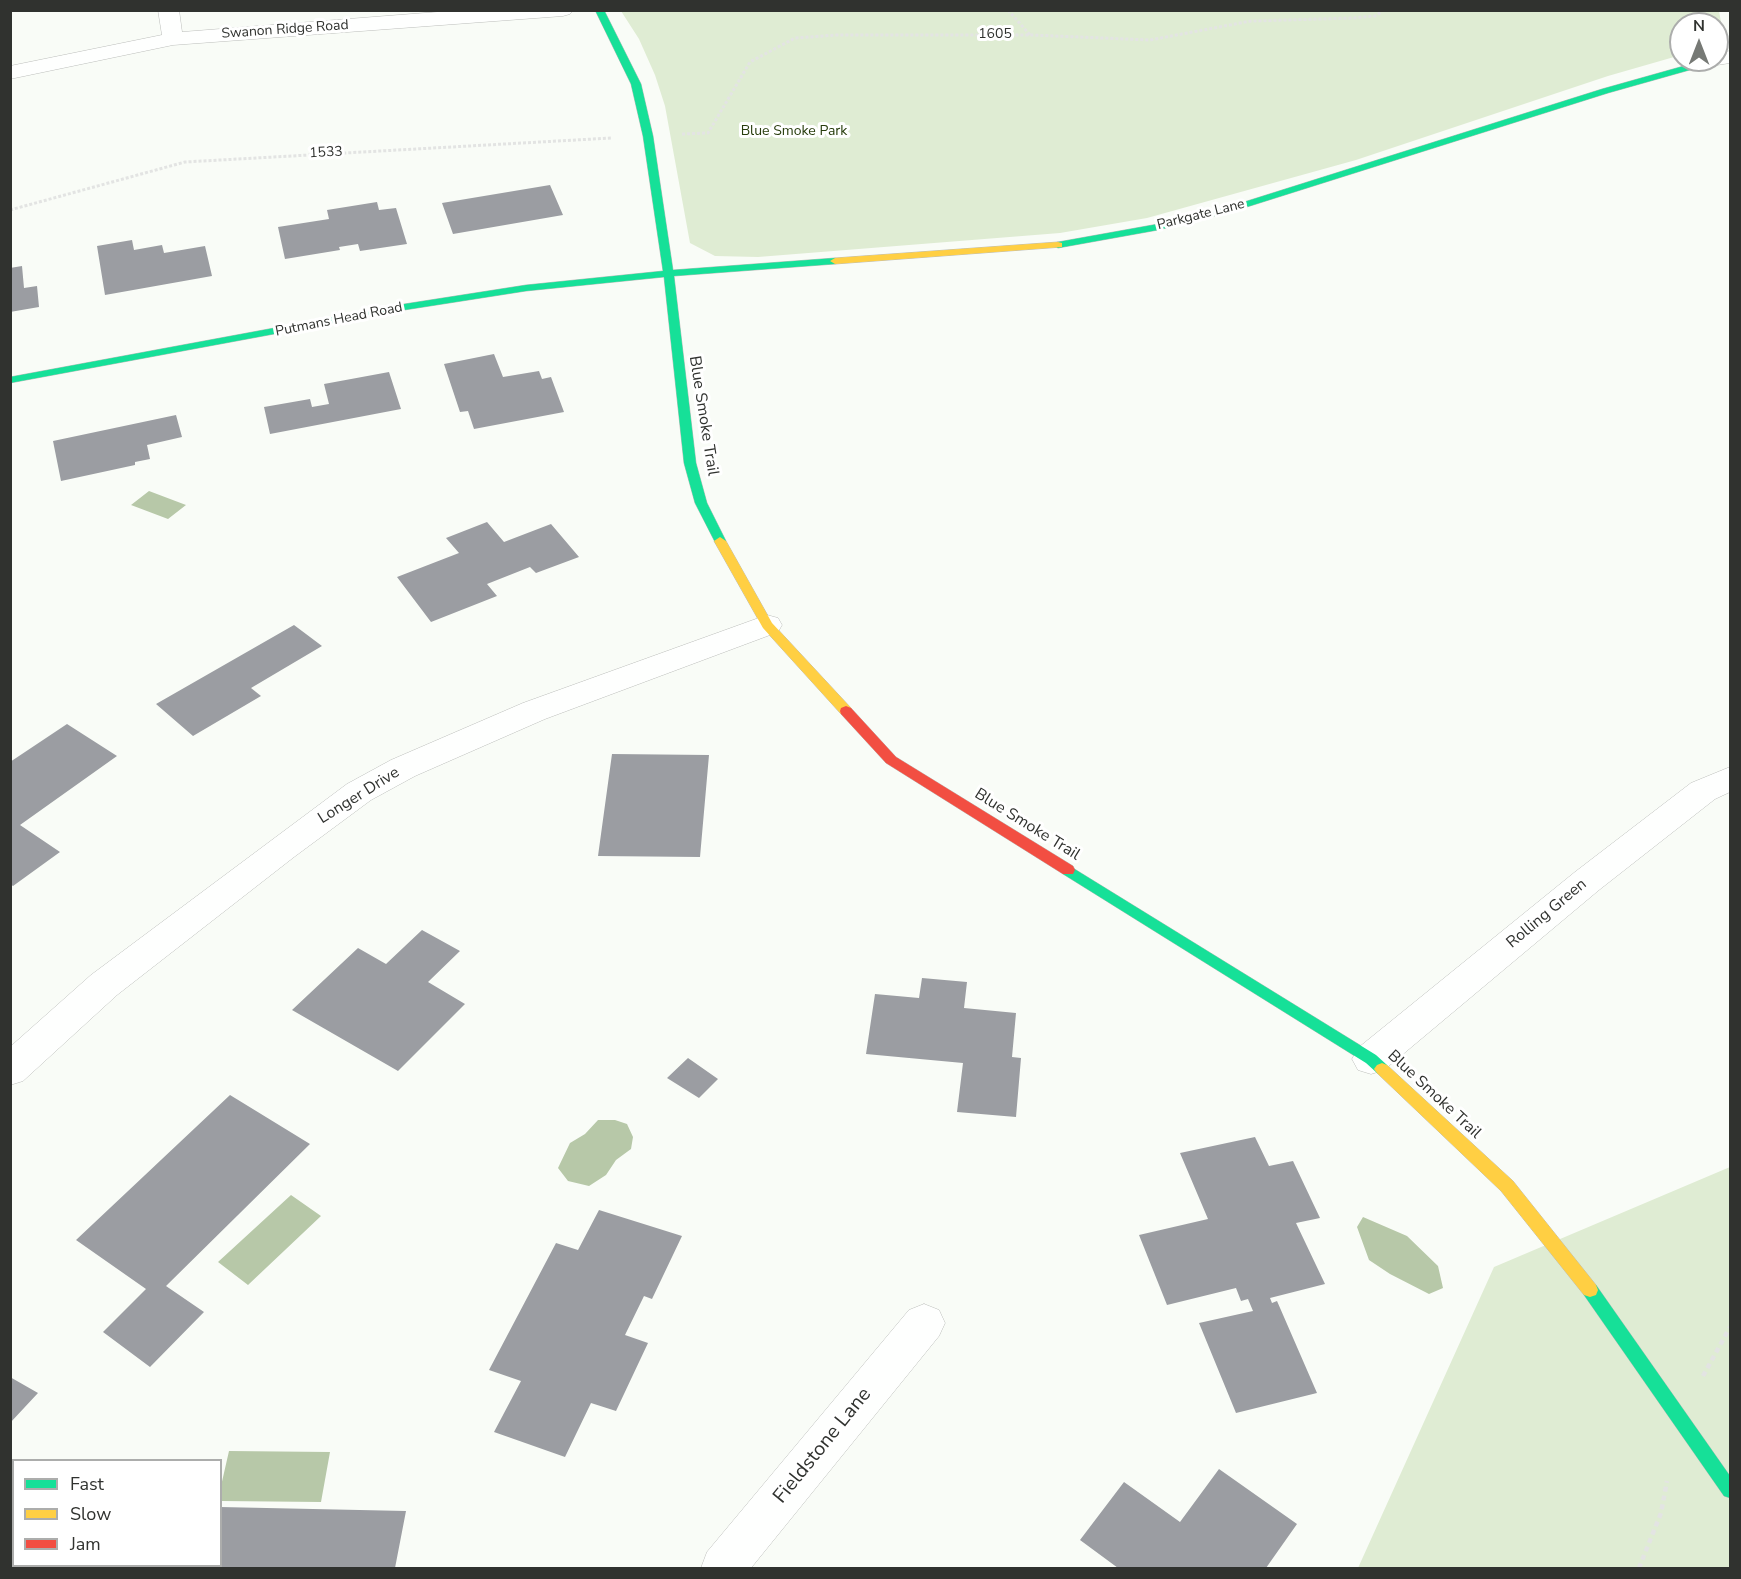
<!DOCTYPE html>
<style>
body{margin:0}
#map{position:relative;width:1741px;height:1579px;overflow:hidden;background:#f9fcf7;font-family:"Nunito Sans",sans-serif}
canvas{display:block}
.frame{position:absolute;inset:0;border:12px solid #30322f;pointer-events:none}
.legend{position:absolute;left:12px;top:1459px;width:210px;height:108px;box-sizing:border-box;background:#fff;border:2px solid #acadac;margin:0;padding:8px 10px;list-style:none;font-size:18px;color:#30322f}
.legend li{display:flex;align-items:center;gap:12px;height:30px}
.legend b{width:30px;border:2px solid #acadac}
.north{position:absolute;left:1669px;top:12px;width:60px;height:60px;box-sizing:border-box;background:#fff;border:2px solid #acadac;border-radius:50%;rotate:0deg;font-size:16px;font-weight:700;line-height:24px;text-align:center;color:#30322f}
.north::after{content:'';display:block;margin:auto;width:21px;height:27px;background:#767975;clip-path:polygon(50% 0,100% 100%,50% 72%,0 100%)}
</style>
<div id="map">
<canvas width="1741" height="1579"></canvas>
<div class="frame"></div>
<ul class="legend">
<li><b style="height:8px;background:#16e098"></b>Fast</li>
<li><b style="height:8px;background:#ffcf43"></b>Slow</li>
<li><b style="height:8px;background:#f24e42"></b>Jam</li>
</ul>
<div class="north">N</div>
</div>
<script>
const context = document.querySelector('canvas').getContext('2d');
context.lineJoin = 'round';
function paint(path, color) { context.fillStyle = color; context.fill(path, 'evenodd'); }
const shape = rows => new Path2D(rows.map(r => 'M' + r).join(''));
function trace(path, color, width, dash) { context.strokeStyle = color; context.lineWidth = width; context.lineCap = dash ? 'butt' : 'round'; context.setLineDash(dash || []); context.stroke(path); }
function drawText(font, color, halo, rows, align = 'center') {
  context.font = font + ' "Nunito Sans",sans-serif'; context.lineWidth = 6; context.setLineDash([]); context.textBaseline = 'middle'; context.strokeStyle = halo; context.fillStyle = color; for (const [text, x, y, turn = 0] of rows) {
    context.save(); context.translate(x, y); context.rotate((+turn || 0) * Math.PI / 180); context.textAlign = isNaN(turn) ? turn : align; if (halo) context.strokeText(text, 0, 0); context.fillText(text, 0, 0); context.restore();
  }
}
const green = shape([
 [1719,11,1725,44,1717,46,1717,24,1681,24,1681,55,1608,76,1356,160,1147,218,1060,233,758,257,715,256,690,243,665,106,655,75,639,39,621,11],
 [1730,1167,1730,1568,1358,1568,1494,1267]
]);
const water = shape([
 [149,491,186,505,168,519,131,505],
 [598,1120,615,1120,627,1124,633,1137,631,1149,616,1160,606,1175,589,1186,568,1181,558,1168,570,1143,585,1134],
 [291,1195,321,1216,248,1285,218,1262],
 [1363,1217,1407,1236,1438,1266,1443,1288,1429,1294,1390,1274,1369,1260,1357,1227],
 [229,1451,330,1452,321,1502,221,1501,221,1486]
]);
const building = shape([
 [550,185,563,215,453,234,442,203],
 [377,202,379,210,396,208,407,244,360,251,358,244,339,247,340,250,285,259,278,227,329,219,327,210],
 [132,240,134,250,162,245,164,253,205,246,212,276,105,295,97,246],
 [22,266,24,288,37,286,39,307,10,312,10,268],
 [494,354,503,377,539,371,542,379,551,377,564,412,474,429,468,411,460,412,444,364],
 [389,372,401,409,270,434,264,407,310,399,312,407,329,404,324,384],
 [176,415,182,437,147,445,150,459,135,462,135,465,61,481,53,441],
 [487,522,504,542,551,524,579,557,536,573,530,567,487,584,497,596,431,622,397,577,459,553,446,538],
 [294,625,322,646,251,688,261,696,193,736,156,704],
 [67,724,117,756,20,825,60,852,13,886,10,884,10,762],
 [612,754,709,755,700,857,598,856],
 [422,930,460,951,428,982,465,1004,398,1071,292,1010,358,948,386,964],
 [922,978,967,982,964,1008,1016,1013,1012,1057,1021,1058,1016,1117,957,1112,963,1063,866,1054,875,994,919,998],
 [688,1058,718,1079,699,1098,667,1078],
 [230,1095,310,1144,166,1286,204,1312,150,1367,103,1332,146,1289,76,1240],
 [1255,1137,1269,1166,1293,1161,1320,1218,1296,1223,1325,1284,1270,1298,1272,1303,1277,1301,1317,1393,1236,1413,1199,1323,1253,1311,1248,1299,1241,1301,1236,1288,1167,1305,1139,1235,1208,1219,1180,1153],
 [599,1210,682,1236,652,1299,644,1296,625,1335,648,1343,616,1411,591,1403,565,1457,494,1432,521,1381,489,1370,556,1243,578,1250],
 [10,1377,38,1393,10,1423],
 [1219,1469,1297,1524,1266,1568,1118,1568,1080,1540,1124,1482,1180,1522],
 [220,1507,406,1511,395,1568,115,1568,116,1566,220,1566]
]);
const pathFar1 = shape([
 [1008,10,1030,35],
 [682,134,708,133,750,62,795,38,837,35,1031,35,1150,40,1251,21,1354,18,1375,16,1384,10],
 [10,210,185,162,611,138]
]);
const path = shape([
 [1703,1376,1730,1327],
 [1639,1568,1661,1513,1667,1481]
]);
const street = shape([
 [158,10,179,10,182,32,463,10,573,10,570,14,563,16,173,45,10,79,10,66,162,35,158,10],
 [1730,51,1730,63,1717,65,1709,64,1707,60,1717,60,1717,53,1730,51],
 [767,615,778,618,782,625,778,632,545,719,415,776,371,800,294,857,117,995,23,1081,10,1085,10,1047,91,975,347,784,391,760,523,703,767,615],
 [1730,767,1730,792,1715,799,1599,890,1384,1070,1371,1074,1358,1070,1352,1059,1358,1048,1575,872,1691,783,1730,767],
 [924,1304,939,1310,945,1323,939,1336,751,1568,701,1568,707,1552,909,1310,924,1304]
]);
const fast = shape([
 [595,10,604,10,641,84,653,136,673,270,835,258,840,261,835,264,674,276,696,463,707,503,726,541,724,544,716,544,695,503,684,463,664,277,526,291,398,311,10,383,10,377,398,305,526,285,663,271,643,136,631,84,595,10],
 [1717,58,1719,60,1718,62,1608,93,1231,212,1158,230,1058,248,1053,245,1058,242,1158,224,1225,208,1602,89,1705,60,1717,60,1717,58],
 [1068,865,1376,1055,1387,1065,1390,1069,1387,1073,1382,1075,1377,1073,1366,1063,1063,874,1061,870,1063,866,1068,865],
 [1590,1283,1596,1285,1730,1476,1730,1498,1724,1496,1584,1295,1582,1290,1584,1285,1590,1283]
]);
const slow = shape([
 [1058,242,1062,243,1062,247,835,264,830,261,835,258,1058,242],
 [720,537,726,541,772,623,851,708,852,711,851,714,841,714,763,628,714,541,720,537],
 [1382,1063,1387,1065,1513,1181,1596,1285,1598,1290,1596,1295,1590,1297,1584,1295,1501,1191,1377,1073,1374,1069,1377,1065,1382,1063]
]);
const jam = shape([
 [846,706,851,708,896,757,1073,866,1075,870,1073,874,1063,874,886,763,841,714,840,711,841,708,846,706]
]);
const farStreetnames = [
 ["Swanon Ridge Road",285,30,-4],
 ["1605",995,35],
 ["1533",326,153,-3],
 ["Parkgate Lane",1201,215,-14],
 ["Putmans Head Road",339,320,-11]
];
const farParknames = [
 ["Blue Smoke Park",794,132]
];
const streetNames = [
 ["Blue Smoke Trail",703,416,81],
 ["Longer Drive",359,796,-32],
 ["Blue Smoke Trail",1027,825,32],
 ["Rolling Green",1547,914,-40],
 ["Blue Smoke Trail",1434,1095,43]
];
const nearStreetnames = [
 ["Fieldstone Lane",823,1446,-51]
];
paint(green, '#dfecd3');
paint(water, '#b7c8a8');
paint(building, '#9b9da2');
trace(street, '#bcbebb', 1);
trace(fast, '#bcbebb', 1);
trace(slow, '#bcbebb', 1);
trace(jam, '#bcbebb', 1);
trace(pathFar1, '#e3e4e3', 3, [3, 2]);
trace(path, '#e3e4e3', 4.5, [5, 4]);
paint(street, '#fefffe');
paint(fast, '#16e098');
paint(slow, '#ffcf43');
paint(jam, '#f24e42');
drawText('14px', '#30322f', '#fff', farStreetnames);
drawText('14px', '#283d0d', '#fff', farParknames);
drawText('16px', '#30322f', '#fff', streetNames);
drawText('20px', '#30322f', '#fff', nearStreetnames);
</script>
